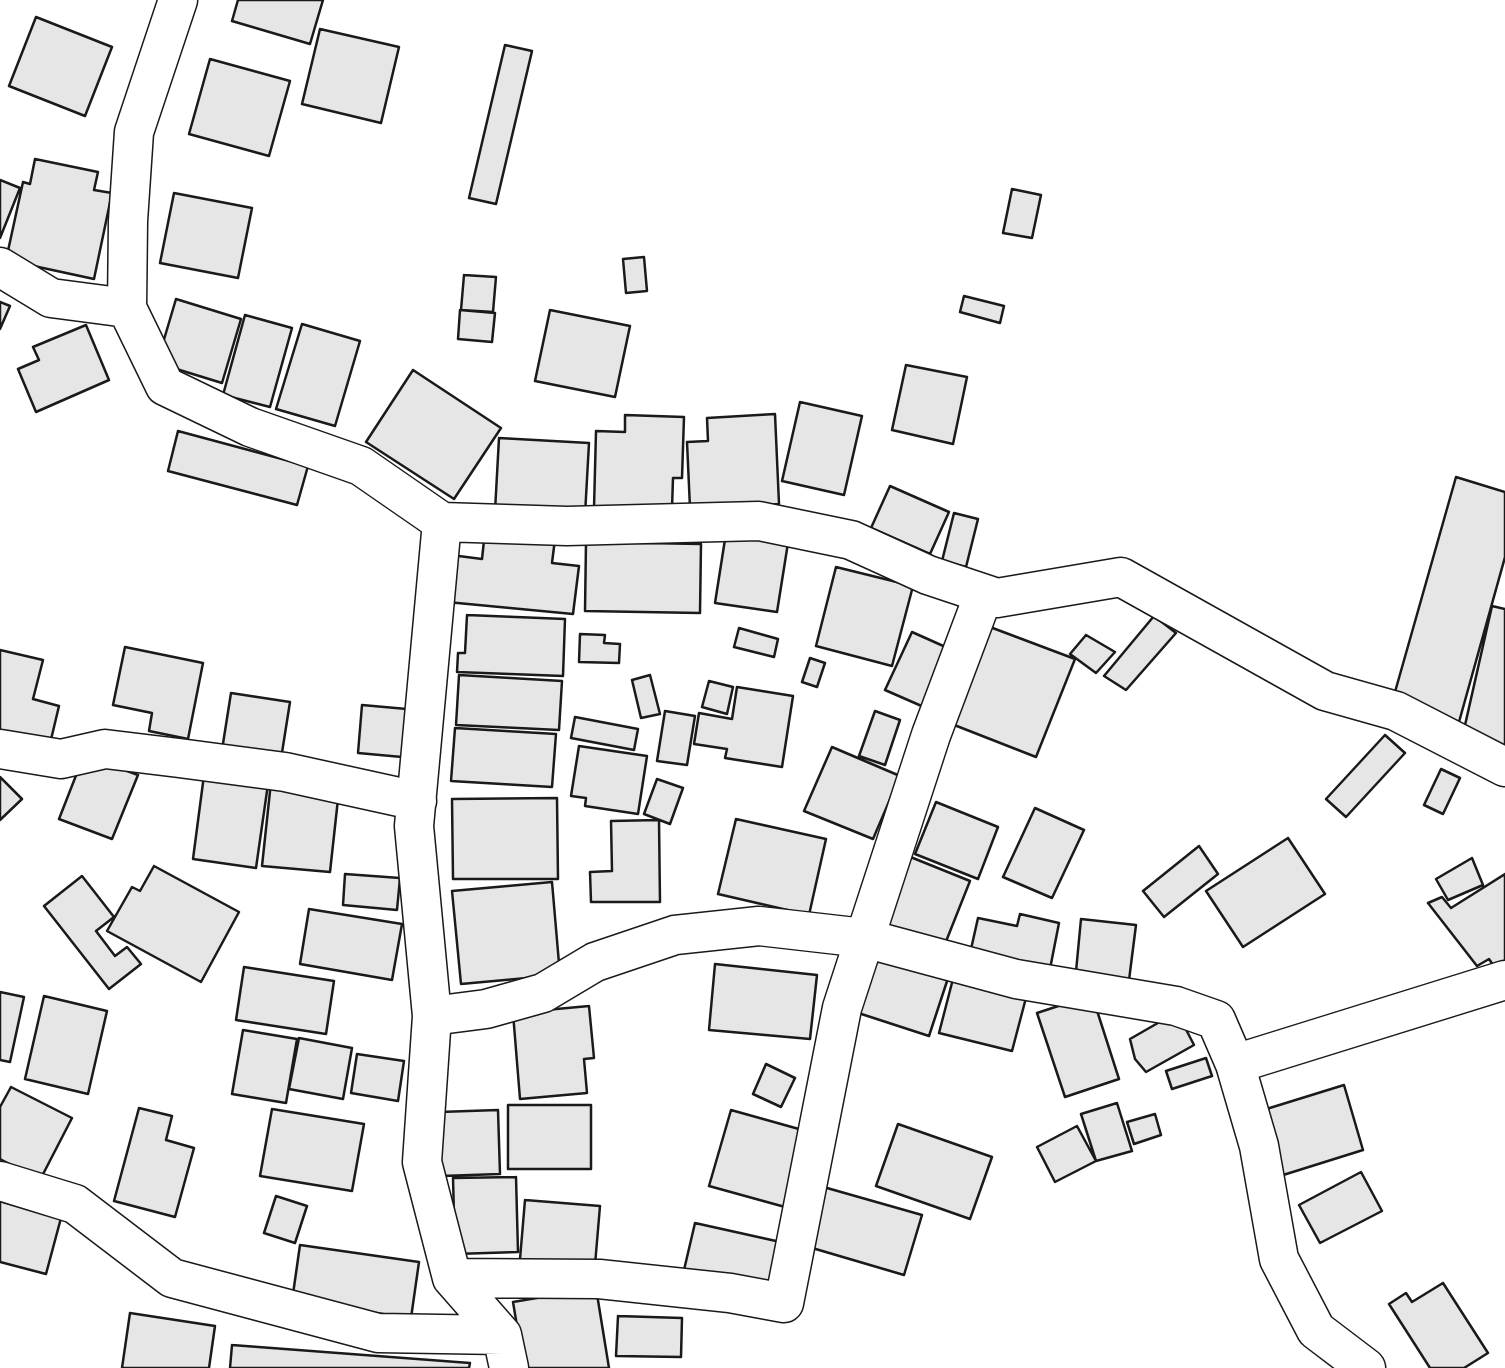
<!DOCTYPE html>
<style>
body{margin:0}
canvas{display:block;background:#fff}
</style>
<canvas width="1505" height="1368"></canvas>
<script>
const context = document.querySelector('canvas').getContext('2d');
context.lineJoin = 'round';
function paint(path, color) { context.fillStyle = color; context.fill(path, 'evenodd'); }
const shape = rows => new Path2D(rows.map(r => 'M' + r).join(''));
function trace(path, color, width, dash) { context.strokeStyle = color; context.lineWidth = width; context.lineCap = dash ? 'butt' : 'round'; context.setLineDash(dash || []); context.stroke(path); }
const building = shape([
 [238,0,323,0,310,44,232,21,238,0],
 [36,17,112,47,85,116,9,86,36,17],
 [320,29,399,47,381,123,302,104,320,29],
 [505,45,532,51,496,204,469,198,505,45],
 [210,59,290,81,269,156,189,134,210,59],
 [35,159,98,172,94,190,112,193,94,279,6,260,23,182,30,184,35,159],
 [0,180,20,188,0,238,0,180],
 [1012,189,1041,195,1032,238,1003,233,1012,189],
 [174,193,252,208,238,278,160,263,174,193],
 [644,257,647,291,626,293,623,259,644,257],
 [464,275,496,277,493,312,461,310,464,275],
 [964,296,1004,306,1000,323,960,312,964,296],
 [176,299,241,319,222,383,157,363,176,299],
 [0,302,10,306,0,329,0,302],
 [460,310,495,313,492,342,458,339,460,310],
 [550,310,630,326,615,397,535,381,550,310],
 [245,315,292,328,270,407,223,395,245,315],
 [302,324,360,341,335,426,276,409,302,324],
 [86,325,109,380,36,412,18,369,39,360,33,347,86,325],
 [906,365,967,377,953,444,892,430,906,365],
 [413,370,501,428,454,499,366,442,413,370],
 [800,402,862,416,844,495,782,481,800,402],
 [775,414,779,504,690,508,687,442,708,441,707,418,775,414],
 [625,415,684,417,682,478,673,478,672,509,594,508,596,431,625,432,625,415],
 [178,431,308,466,297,505,168,471,178,431],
 [499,438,589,443,585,515,495,511,499,438],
 [1456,477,1505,492,1505,557,1459,722,1393,699,1456,477],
 [890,486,949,512,930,554,871,528,890,486],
 [954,513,978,519,966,567,942,561,954,513],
 [485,531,555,539,552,563,579,566,573,614,447,602,451,555,482,559,485,531],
 [726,533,788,543,777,612,715,603,726,533],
 [586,542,701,544,700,613,585,611,586,542],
 [836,567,913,586,892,666,816,646,836,567],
 [1492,606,1505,609,1505,751,1463,734,1492,606],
 [467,615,565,619,563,676,457,672,458,653,465,653,467,615],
 [1154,616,1176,633,1126,690,1104,676,1154,616],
 [982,624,1075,659,1036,757,944,721,982,624],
 [739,628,778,639,774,657,734,647,739,628],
 [912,632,959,653,933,711,885,690,912,632],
 [580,634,605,635,604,643,620,644,619,663,579,662,580,634],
 [1086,635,1115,652,1096,673,1070,654,1086,635],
 [125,647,203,663,188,739,149,731,152,713,113,705,125,647],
 [0,650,43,660,33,699,59,706,49,748,0,735,0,650],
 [810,658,825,663,817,687,802,682,810,658],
 [459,675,562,681,559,730,456,725,459,675],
 [650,675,660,714,641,718,632,680,650,675],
 [709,681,733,687,727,714,702,707,709,681],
 [737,687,793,696,782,767,725,758,727,749,694,744,699,713,732,719,737,687],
 [231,693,290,702,281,759,222,750,231,693],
 [362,705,418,710,413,758,358,753,362,705],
 [665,711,695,716,687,765,657,761,665,711],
 [875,711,900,720,885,765,859,756,875,711],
 [575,717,638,729,634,750,571,738,575,717],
 [455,728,556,734,552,787,451,781,455,728],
 [1385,735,1405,753,1346,817,1326,799,1385,735],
 [579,746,647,756,638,814,585,806,586,798,571,796,579,746],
 [832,747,900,776,873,839,804,811,832,747],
 [84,755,138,775,112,839,59,819,84,755],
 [1441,769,1460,778,1443,814,1424,805,1441,769],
 [204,775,268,784,256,868,193,859,204,775],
 [0,777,22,799,0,820,0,777],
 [657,779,683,788,670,824,644,814,657,779],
 [271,782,339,790,330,872,262,866,271,782],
 [557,798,558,879,453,879,452,799,557,798],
 [936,802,998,827,978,879,915,854,936,802],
 [1035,808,1084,830,1052,898,1003,877,1035,808],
 [736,819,826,839,809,915,718,894,736,819],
 [659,820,660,902,591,902,590,872,612,871,611,821,659,820],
 [1288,838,1325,894,1243,947,1206,891,1288,838],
 [1199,846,1218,874,1164,917,1143,891,1199,846],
 [908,856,970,881,943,949,880,924,908,856],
 [1472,858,1483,885,1448,900,1436,879,1472,858],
 [154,866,239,912,201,982,107,931,132,887,140,891,154,866],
 [345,874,400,878,397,910,343,905,345,874],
 [1505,874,1505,962,1495,968,1489,959,1477,966,1428,903,1442,897,1451,908,1505,874],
 [82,876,114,917,96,931,115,956,127,947,141,964,109,989,44,906,82,876],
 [552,882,560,975,461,984,452,891,552,882],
 [309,909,402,924,392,980,300,964,309,909],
 [1020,914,1059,923,1049,974,969,958,978,918,1017,926,1020,914],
 [1081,919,1136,925,1128,988,1075,982,1081,919],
 [868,940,952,966,929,1036,846,1009,868,940],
 [715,964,817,975,810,1039,709,1030,715,964],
 [244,967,334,981,326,1034,236,1020,244,967],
 [954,975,1027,994,1012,1051,939,1033,954,975],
 [0,992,24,997,10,1062,0,1060,0,992],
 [1092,995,1119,1079,1065,1097,1037,1013,1092,995],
 [44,996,107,1011,88,1094,25,1079,44,996],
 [589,1006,594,1058,584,1059,587,1093,520,1099,513,1013,589,1006],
 [1177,1012,1194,1045,1146,1072,1135,1059,1130,1039,1177,1012],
 [243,1030,297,1039,286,1103,232,1094,243,1030],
 [299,1038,352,1048,343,1099,289,1089,299,1038],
 [357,1054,404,1061,398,1101,351,1093,357,1054],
 [1206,1058,1212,1076,1172,1089,1166,1071,1206,1058],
 [766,1064,795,1078,781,1107,753,1094,766,1064],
 [1344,1085,1363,1150,1280,1176,1260,1111,1344,1085],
 [11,1087,72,1118,40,1180,0,1159,0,1107,11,1087],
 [1117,1103,1132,1151,1096,1161,1081,1114,1117,1103],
 [508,1105,591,1105,591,1169,508,1169,508,1105],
 [139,1108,172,1116,166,1140,194,1148,175,1217,114,1201,139,1108],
 [272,1109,364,1124,352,1191,260,1176,272,1109],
 [498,1110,500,1174,441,1176,439,1112,498,1110],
 [731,1110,806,1131,785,1207,709,1186,731,1110],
 [1155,1114,1161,1135,1134,1144,1127,1122,1155,1114],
 [898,1124,992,1157,970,1219,876,1186,898,1124],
 [1077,1126,1096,1161,1055,1182,1037,1147,1077,1126],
 [1361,1172,1382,1211,1320,1243,1299,1205,1361,1172],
 [516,1177,518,1252,455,1254,453,1178,516,1177],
 [820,1186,922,1215,904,1275,802,1245,820,1186],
 [276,1196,307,1206,295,1243,264,1233,276,1196],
 [525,1200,600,1206,595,1265,520,1259,525,1200],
 [0,1201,61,1218,46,1274,0,1262,0,1201],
 [695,1223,785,1243,774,1290,684,1270,695,1223],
 [300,1245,419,1262,411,1318,292,1301,300,1245],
 [1443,1283,1488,1353,1464,1368,1430,1368,1389,1304,1406,1293,1412,1302,1443,1283],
 [596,1288,609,1368,524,1368,513,1302,596,1288],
 [130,1313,215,1326,209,1368,122,1368,130,1313],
 [618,1316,682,1318,681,1357,616,1356,618,1316],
 [232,1345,470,1363,469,1368,230,1368,232,1345]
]);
const minor = shape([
 [178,0,134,132,128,221,127,308,165,386,250,427,361,466,442,522,414,826,432,1016,422,1162,452,1278,502,1335,509,1368],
 [0,267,51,298,127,308],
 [442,522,567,526,759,521,851,540,928,575,997,598,1121,577,1325,691,1396,711,1505,767],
 [0,749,61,759,105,749,179,758,285,772,417,801],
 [432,1016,486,1009,543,993,595,962,675,935,759,926,864,938,1016,979,1176,1006,1216,1020,1235,1064,1259,1146,1279,1259,1316,1330,1366,1368],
 [1235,1064,1505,980],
 [0,1181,75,1204,172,1278,378,1333,502,1335],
 [452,1278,599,1279,730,1293,784,1303,842,1008,931,735,984,594]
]);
paint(building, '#e6e6e6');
trace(building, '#1a1a1a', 2.5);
trace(minor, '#1a1a1a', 41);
trace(minor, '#fff', 38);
</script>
